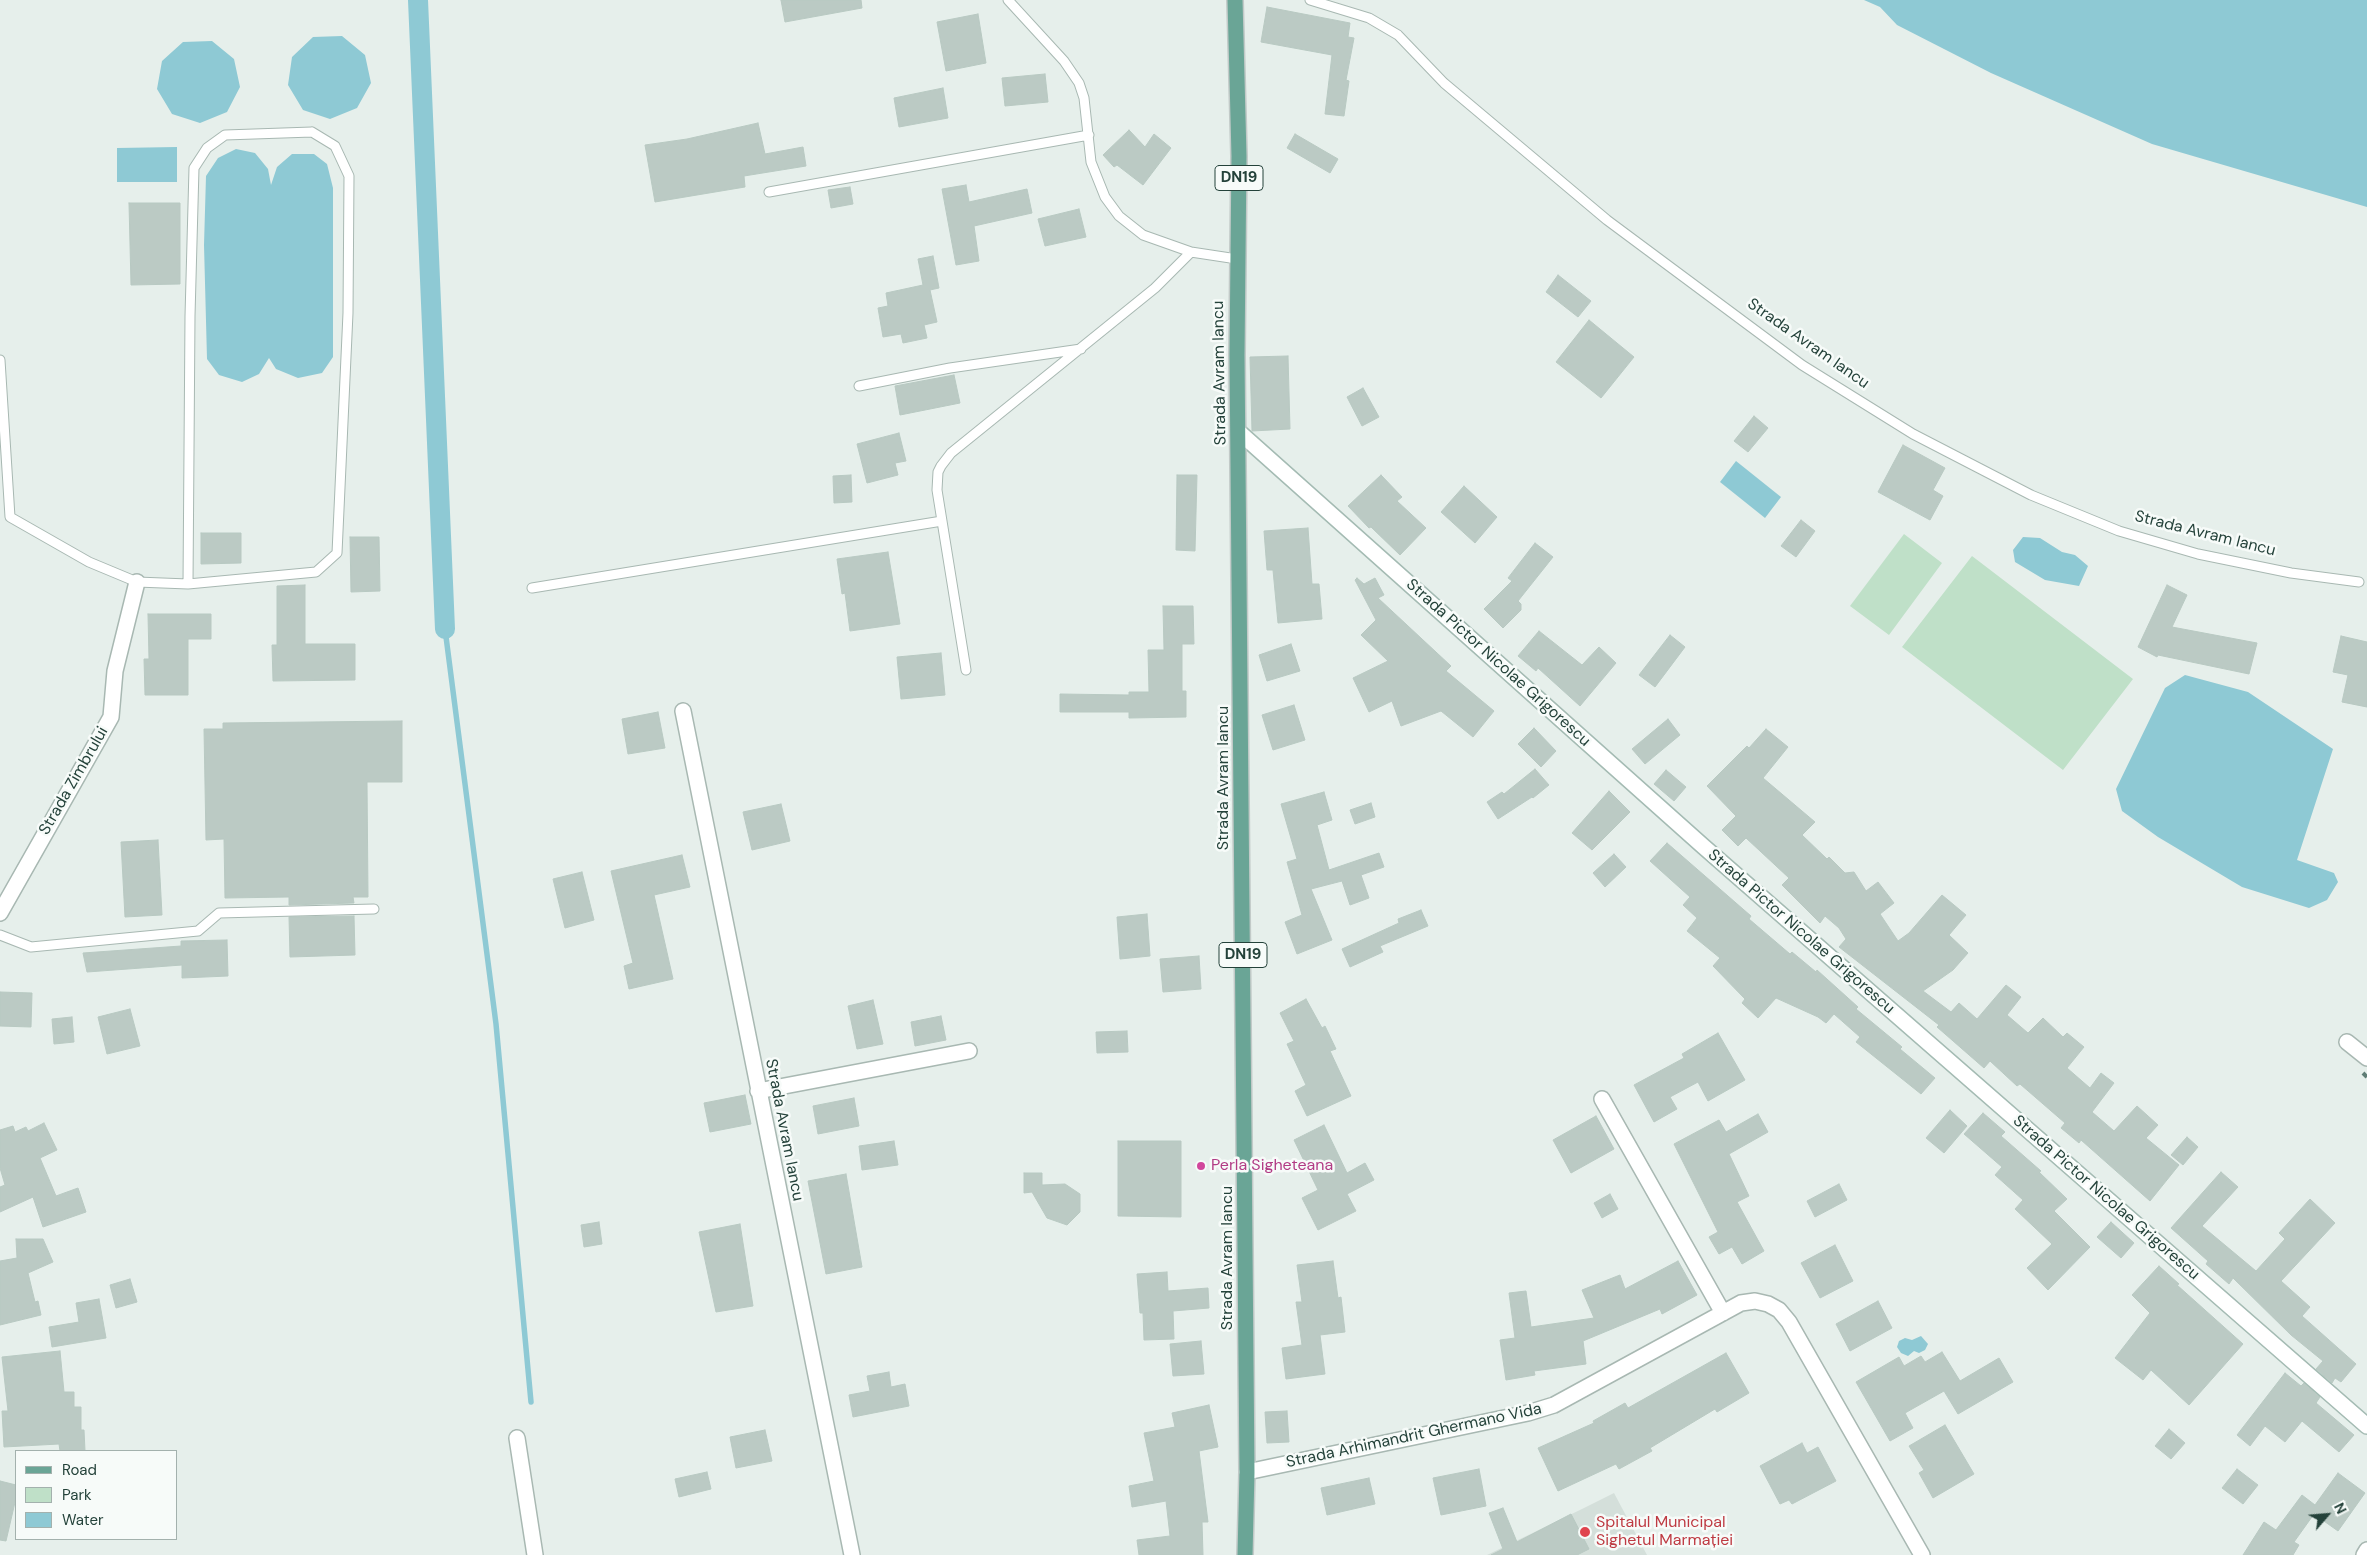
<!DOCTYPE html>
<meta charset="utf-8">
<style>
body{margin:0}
#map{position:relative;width:2367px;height:1555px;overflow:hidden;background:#e6efeb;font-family:"DM Sans",sans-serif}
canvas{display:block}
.legend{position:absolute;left:15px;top:1450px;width:162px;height:90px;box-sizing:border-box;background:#f7fbf9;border:1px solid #a3b1ad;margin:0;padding:6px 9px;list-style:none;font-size:15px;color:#24423a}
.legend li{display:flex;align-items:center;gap:10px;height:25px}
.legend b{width:25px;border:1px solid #a3b1ad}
.north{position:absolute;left:2302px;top:1490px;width:50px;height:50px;-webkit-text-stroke:4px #f7fbf9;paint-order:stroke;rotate:63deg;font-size:14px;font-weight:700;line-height:20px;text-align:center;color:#24423a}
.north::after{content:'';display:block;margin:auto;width:18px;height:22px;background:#24423a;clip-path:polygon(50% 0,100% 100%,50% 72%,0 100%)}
</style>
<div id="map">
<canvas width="2367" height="1555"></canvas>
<ul class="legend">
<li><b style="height:6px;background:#6aa596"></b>Road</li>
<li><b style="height:14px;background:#bfe0c8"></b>Park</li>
<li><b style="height:14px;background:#8ec9d4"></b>Water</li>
</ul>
<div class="north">N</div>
</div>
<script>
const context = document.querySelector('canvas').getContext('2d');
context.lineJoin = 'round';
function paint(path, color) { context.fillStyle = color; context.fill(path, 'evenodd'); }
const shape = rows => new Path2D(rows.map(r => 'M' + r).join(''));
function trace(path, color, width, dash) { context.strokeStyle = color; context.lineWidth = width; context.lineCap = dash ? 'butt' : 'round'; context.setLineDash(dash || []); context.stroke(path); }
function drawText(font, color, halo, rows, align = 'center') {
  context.font = font + ' "DM Sans",sans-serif'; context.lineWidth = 5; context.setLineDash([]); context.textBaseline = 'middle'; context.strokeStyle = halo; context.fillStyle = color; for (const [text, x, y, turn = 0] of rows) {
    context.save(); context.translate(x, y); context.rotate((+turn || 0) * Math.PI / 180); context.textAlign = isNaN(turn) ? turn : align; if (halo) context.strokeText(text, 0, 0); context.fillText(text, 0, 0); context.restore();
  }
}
const built = shape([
 [1614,1493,1647,1555,1487,1555,1582,1509]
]);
const green = shape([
 [1904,534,1942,563,1889,635,1850,606],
 [1972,556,2133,679,2063,770,1902,647]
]);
const water = shape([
 [1864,0,2367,0,2367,207,2152,144,1991,73,1897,25,1880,7],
 [342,36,365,55,371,83,357,108,330,119,303,110,288,85,292,57,313,37],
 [212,41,234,59,240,87,227,112,200,123,172,114,157,89,162,61,183,42],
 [177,147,177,182,117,182,117,148],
 [236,149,255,153,268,169,271,185,277,167,292,154,314,154,327,164,333,188,333,357,322,373,298,378,276,369,269,358,259,374,242,382,219,375,207,359,204,245,206,176,218,158],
 [1736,461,1781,497,1765,518,1720,482],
 [2023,537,2040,538,2062,552,2075,555,2088,566,2079,586,2045,580,2015,562,2013,550],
 [2185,675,2248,692,2333,749,2297,860,2334,873,2338,882,2327,900,2309,908,2242,887,2158,837,2122,811,2116,789,2165,688],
 [1921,1336,1928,1344,1925,1350,1919,1353,1914,1351,1908,1356,1901,1353,1897,1347,1899,1341,1905,1338,1912,1340]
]);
const stream = shape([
 [445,629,496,1024,531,1402]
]);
const canal = shape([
 [418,0,445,629]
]);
const building = shape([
 [781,0,861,0,862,8,785,22,781,0],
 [1267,7,1350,23,1348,37,1354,38,1346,80,1349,81,1344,116,1325,114,1332,55,1261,42,1267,7],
 [978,14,986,63,946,71,937,22,978,14],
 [1045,74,1048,102,1005,106,1002,78,1045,74],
 [943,88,948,118,899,127,894,98,943,88],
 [758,123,765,154,803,147,806,166,744,176,745,187,655,202,645,145,687,139,758,123],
 [1129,130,1145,147,1154,134,1171,148,1143,185,1117,165,1114,167,1103,155,1129,130],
 [1295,134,1338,159,1330,173,1287,148,1295,134],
 [966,185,969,202,1027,189,1032,213,974,226,979,261,956,265,942,189,966,185],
 [850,187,853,204,831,208,828,190,850,187],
 [129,203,180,203,180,284,131,285,129,203],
 [1079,209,1086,237,1045,246,1038,219,1079,209],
 [933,256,939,288,930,290,937,322,924,325,927,338,903,343,901,334,883,337,878,308,888,306,886,293,923,285,918,259,933,256],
 [1558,275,1591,301,1578,317,1546,292,1558,275],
 [1589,320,1634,357,1601,398,1556,362,1589,320],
 [1288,356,1290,429,1252,431,1250,357,1288,356],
 [954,375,960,403,900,415,895,386,954,375],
 [1363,388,1379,417,1362,426,1347,397,1363,388],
 [1754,416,1768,428,1748,452,1734,441,1754,416],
 [899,433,906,461,895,463,898,475,867,483,857,444,899,433],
 [1903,445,1945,468,1933,490,1943,496,1930,520,1878,492,1903,445],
 [851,475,852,502,834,503,833,476,851,475],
 [1177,475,1197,475,1195,551,1176,550,1177,475],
 [1381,475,1402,497,1397,501,1426,528,1400,555,1371,527,1369,528,1348,506,1381,475],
 [1464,486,1497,517,1475,543,1441,512,1464,486],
 [1801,520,1815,531,1796,557,1781,546,1801,520],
 [1308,528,1312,584,1319,584,1322,619,1278,623,1273,570,1267,570,1264,531,1308,528],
 [201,533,241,533,241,563,201,564,201,533],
 [350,537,379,537,380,591,351,592,350,537],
 [1535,543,1553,557,1518,601,1521,604,1521,610,1503,628,1484,609,1512,581,1508,578,1535,543],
 [888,552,900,624,850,631,845,593,842,594,837,559,888,552],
 [1357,578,1364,584,1375,578,1384,595,1378,598,1451,666,1446,671,1494,711,1473,737,1441,711,1401,726,1392,701,1369,712,1353,678,1388,661,1361,635,1376,620,1355,580,1357,578],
 [305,585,305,644,355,644,355,680,273,681,272,645,277,645,277,586,305,585],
 [2167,585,2187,595,2172,627,2257,643,2249,674,2158,655,2157,657,2138,647,2167,585],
 [1163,606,1193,606,1194,644,1182,644,1182,691,1186,691,1186,717,1129,718,1129,712,1060,712,1060,694,1129,695,1129,692,1149,692,1148,650,1164,650,1163,606],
 [148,614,211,614,211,639,188,639,188,695,145,695,144,659,149,659,148,614],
 [1539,631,1582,665,1599,647,1616,663,1580,706,1538,668,1536,671,1518,656,1539,631],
 [1670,635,1685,647,1655,687,1639,675,1670,635],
 [2341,636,2367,642,2367,707,2342,702,2348,675,2333,672,2341,636],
 [1291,644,1300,671,1267,681,1259,655,1291,644],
 [941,653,945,695,901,699,897,657,941,653],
 [1294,705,1305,740,1273,750,1262,715,1294,705],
 [658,712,665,748,628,754,622,719,658,712],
 [1668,719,1680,735,1645,764,1632,749,1668,719],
 [402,721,402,782,367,782,368,897,353,897,354,903,289,905,289,897,225,898,224,839,206,840,204,729,223,729,223,723,402,721],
 [1534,728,1556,751,1541,767,1518,744,1534,728],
 [1766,729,1788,747,1763,778,1815,822,1802,835,1827,859,1829,857,1845,873,1854,872,1866,891,1878,882,1894,903,1880,914,1898,941,1909,933,1942,895,1966,915,1949,935,1968,953,1953,970,1923,991,1951,1012,1959,1003,1977,1019,2006,985,2021,997,2007,1015,2028,1033,2043,1018,2063,1037,2067,1033,2084,1047,2067,1068,2090,1088,2101,1073,2114,1083,2092,1112,2114,1131,2137,1106,2158,1125,2146,1138,2179,1165,2150,1201,2081,1140,2079,1143,2061,1128,2065,1123,2020,1084,2017,1086,1990,1061,1984,1068,1937,1027,1939,1025,1839,947,1846,939,1839,928,1825,916,1820,923,1782,885,1789,878,1746,838,1738,846,1722,830,1736,816,1707,786,1747,746,1749,748,1766,729],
 [1535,769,1549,785,1533,798,1532,797,1498,819,1487,802,1502,792,1504,794,1535,769],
 [1666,770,1686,787,1674,801,1654,784,1666,770],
 [1609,791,1630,812,1592,850,1572,833,1609,791],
 [1324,792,1332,820,1317,825,1329,870,1379,853,1384,867,1361,875,1369,898,1350,905,1342,881,1311,889,1332,940,1297,954,1285,922,1302,915,1287,862,1297,859,1281,804,1324,792],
 [1371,803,1375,817,1355,824,1350,810,1371,803],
 [781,804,790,841,752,850,743,812,781,804],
 [158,840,162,915,125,917,121,842,158,840],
 [1667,843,1751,916,1749,919,1790,954,1792,952,1816,972,1817,970,1858,1007,1856,1009,1902,1047,1900,1049,1935,1078,1921,1094,1856,1042,1860,1037,1834,1014,1826,1023,1818,1017,1776,998,1758,1018,1742,1003,1745,999,1713,966,1720,958,1687,931,1697,918,1683,905,1690,897,1650,861,1667,843],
 [1614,854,1626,867,1605,887,1593,873,1614,854],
 [682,855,690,887,654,895,673,979,629,989,624,966,633,963,611,871,682,855],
 [582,872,594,920,565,928,553,879,582,872],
 [1421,910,1428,926,1380,946,1383,952,1350,967,1342,949,1399,923,1398,919,1421,910],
 [1147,914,1150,956,1120,959,1117,917,1147,914],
 [354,916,355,955,290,957,289,917,354,916],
 [227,940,228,976,182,978,182,965,87,972,83,953,181,946,181,941,227,940],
 [1199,956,1201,989,1163,992,1160,959,1199,956],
 [0,992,32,993,31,1027,0,1026,0,992],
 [1306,999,1322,1028,1325,1026,1336,1049,1330,1051,1351,1096,1307,1116,1295,1091,1306,1085,1287,1044,1294,1041,1280,1013,1306,999],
 [873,1000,883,1044,857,1049,848,1006,873,1000],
 [130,1009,140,1046,107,1054,98,1017,130,1009],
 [941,1016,946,1040,915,1046,911,1022,941,1016],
 [72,1017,74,1042,54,1044,52,1019,72,1017],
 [1127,1031,1128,1052,1097,1053,1096,1032,1127,1031],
 [1718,1033,1745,1080,1708,1101,1698,1082,1670,1097,1677,1109,1654,1122,1634,1085,1684,1058,1682,1054,1718,1033],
 [745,1095,751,1124,710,1132,704,1103,745,1095],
 [854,1098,859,1126,818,1134,813,1106,854,1098],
 [1950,1110,1967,1126,1944,1153,1926,1138,1950,1110],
 [1983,1113,2005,1132,2001,1136,2041,1171,2039,1172,2067,1199,2054,1211,2090,1247,2048,1290,2027,1268,2052,1244,2015,1209,2023,1200,1995,1175,2002,1167,1964,1134,1983,1113],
 [1758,1114,1768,1132,1729,1154,1749,1196,1737,1202,1764,1251,1742,1264,1732,1247,1719,1254,1709,1237,1718,1232,1674,1144,1719,1120,1726,1132,1758,1114],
 [1596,1116,1614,1149,1571,1173,1553,1140,1596,1116],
 [44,1123,57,1150,40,1158,56,1196,78,1188,86,1212,43,1227,33,1197,0,1212,0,1187,5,1185,0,1168,0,1130,13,1126,15,1132,26,1127,28,1131,44,1123],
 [1324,1125,1347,1173,1365,1163,1374,1180,1347,1194,1356,1211,1318,1230,1302,1198,1318,1190,1294,1140,1324,1125],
 [2187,1137,2198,1147,2183,1165,2171,1155,2187,1137],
 [894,1141,898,1165,862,1170,859,1146,894,1141],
 [1118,1141,1181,1141,1181,1217,1118,1216,1118,1141],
 [2221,1172,2238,1187,2202,1226,2256,1271,2285,1239,2279,1233,2310,1199,2335,1223,2281,1281,2310,1307,2302,1316,2356,1364,2341,1382,2335,1378,2332,1383,2316,1369,2323,1361,2291,1335,2233,1278,2229,1284,2206,1264,2208,1261,2171,1228,2221,1172],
 [1024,1173,1042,1173,1042,1185,1065,1184,1080,1194,1080,1212,1067,1225,1047,1218,1032,1192,1024,1193,1024,1173],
 [846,1174,862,1267,826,1274,808,1181,846,1174],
 [1839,1184,1847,1200,1815,1217,1807,1201,1839,1184],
 [1610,1194,1618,1209,1602,1218,1594,1203,1610,1194],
 [599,1222,602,1244,584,1247,581,1225,599,1222],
 [2111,1222,2134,1243,2121,1258,2097,1237,2111,1222],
 [740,1224,753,1306,716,1312,699,1232,740,1224],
 [16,1239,43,1239,53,1262,28,1273,35,1302,38,1301,41,1315,0,1325,0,1261,17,1258,16,1239],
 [1835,1245,1853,1281,1820,1298,1801,1263,1835,1245],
 [1333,1261,1338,1298,1341,1297,1345,1332,1320,1335,1325,1374,1286,1379,1282,1348,1302,1345,1296,1302,1302,1302,1297,1265,1333,1261],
 [1678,1261,1697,1295,1662,1314,1660,1309,1583,1341,1586,1364,1534,1371,1535,1375,1506,1380,1500,1340,1515,1338,1509,1293,1526,1291,1531,1327,1594,1318,1582,1290,1620,1275,1625,1289,1678,1261],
 [2159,1266,2179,1284,2177,1285,2243,1344,2189,1405,2151,1370,2143,1380,2115,1358,2150,1313,2132,1295,2159,1266],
 [1167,1272,1168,1291,1208,1288,1209,1308,1173,1311,1174,1339,1144,1340,1143,1313,1140,1313,1137,1274,1167,1272],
 [130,1279,137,1302,116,1308,110,1285,130,1279],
 [99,1299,106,1338,52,1347,49,1327,79,1322,76,1303,99,1299],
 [1878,1301,1892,1328,1850,1351,1836,1324,1878,1301],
 [1201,1341,1204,1374,1173,1376,1170,1344,1201,1341],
 [60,1351,64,1392,74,1392,74,1407,81,1407,81,1430,84,1430,85,1451,60,1451,59,1444,4,1447,2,1411,8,1411,2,1357,60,1351],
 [1942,1352,1960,1381,1999,1358,2013,1382,1958,1414,1944,1391,1905,1413,1913,1428,1890,1441,1856,1382,1899,1357,1904,1366,1921,1356,1925,1362,1942,1352],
 [1726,1353,1749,1393,1717,1412,1715,1409,1650,1448,1652,1451,1619,1469,1616,1464,1558,1491,1538,1448,1594,1423,1593,1421,1625,1403,1628,1408,1726,1353],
 [889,1372,891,1387,905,1384,909,1406,853,1417,849,1395,870,1391,867,1376,889,1372],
 [2285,1373,2301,1386,2304,1383,2320,1397,2316,1403,2354,1435,2339,1452,2302,1421,2285,1442,2265,1426,2250,1446,2237,1435,2285,1373],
 [1209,1405,1218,1447,1199,1451,1208,1522,1202,1522,1203,1555,1139,1555,1137,1540,1170,1536,1166,1501,1132,1507,1129,1486,1154,1481,1144,1433,1175,1427,1172,1413,1209,1405],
 [1287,1411,1289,1442,1267,1443,1265,1412,1287,1411],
 [1945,1425,1974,1474,1933,1498,1919,1473,1924,1470,1909,1446,1945,1425],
 [2169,1429,2185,1443,2171,1459,2155,1446,2169,1429],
 [765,1430,772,1461,736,1468,730,1437,765,1430],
 [1802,1443,1807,1453,1818,1447,1836,1481,1792,1504,1789,1500,1780,1504,1760,1466,1802,1443],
 [1479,1469,1486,1506,1441,1515,1433,1478,1479,1469],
 [2237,1469,2258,1485,2243,1504,2222,1488,2237,1469],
 [707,1472,711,1489,679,1497,675,1479,707,1472],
 [2338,1473,2365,1493,2338,1531,2314,1514,2294,1542,2299,1545,2293,1555,2243,1555,2264,1522,2276,1530,2302,1495,2315,1505,2338,1473],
 [1369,1478,1375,1504,1327,1515,1321,1488,1369,1478],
 [0,1481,16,1485,16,1498,6,1541,0,1540,0,1481],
 [1503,1508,1517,1542,1571,1514,1589,1549,1577,1555,1491,1555,1503,1549,1489,1513,1503,1508]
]);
const lane = shape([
 [1008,0,1064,61,1079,83,1084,98,1091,162,1105,197,1119,216,1143,235,1191,252,1237,259],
 [1310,0,1369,18,1398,35,1444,83,1607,220,1802,365,1913,434,2031,495,2119,531,2198,554,2291,573,2359,582],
 [312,132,335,146,349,176,348,313,337,553,316,572,188,584,190,316,194,168,207,148,225,135,312,132],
 [769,192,1089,135],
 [0,360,10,517,89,562,137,582,188,584],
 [859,386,950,368,1081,349],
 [532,588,942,521],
 [966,670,937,490,938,472,941,466,951,453,1155,288,1191,252],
 [0,935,31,947,198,931,219,913,374,909]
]);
const street = shape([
 [683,711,852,1555],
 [0,913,111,717,115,671,137,582],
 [2347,1042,2367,1058],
 [758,1091,969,1051],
 [1602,1099,1723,1313],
 [517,1438,535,1555],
 [1247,1472,1528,1413,1554,1405,1741,1303,1755,1301,1768,1304,1779,1310,1789,1322,1922,1555],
 [2364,1555,2367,1550]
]);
const secondary = shape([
 [1239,432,1704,847,2367,1426]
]);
const primary = shape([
 [1235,0,1239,156,1237,355,1247,1472,1245,1555]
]);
const rail = shape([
 [2363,1073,2367,1077]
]);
const markers = [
 [1201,1166,5,"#d1479c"],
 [1585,1532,6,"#e0444e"]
];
const shields = [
 [1239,178,48],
 [1243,955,48]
];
const shieldNames = [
 ["DN19",1239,178],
 ["DN19",1243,955]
];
const streetNames = [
 ["Strada Avram Iancu",1808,344,35],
 ["Strada Avram Iancu",1220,373,-91],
 ["Strada Avram Iancu",2205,534,14],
 ["Strada Pictor Nicolae Grigorescu",1498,663,42],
 ["Strada Avram Iancu",1224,778,-90],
 ["Strada Zimbrului",74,781,-60],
 ["Strada Pictor Nicolae Grigorescu",1801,932,41],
 ["Strada Avram Iancu",784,1130,79],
 ["Strada Pictor Nicolae Grigorescu",2106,1198,41],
 ["Strada Avram Iancu",1228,1258,-90],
 ["Strada Arhimandrit Ghermano Vida",1414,1436,-12]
];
const hotelNames = [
 ["Perla Sigheteana",1211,1166]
];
const healthNames = [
 ["Spitalul Municipal",1596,1523],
 ["Sighetul Marmației",1596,1541]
];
paint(built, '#d4dfda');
paint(green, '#bfe0c8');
paint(water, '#8ec9d4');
trace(stream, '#8ec9d4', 5.5);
trace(canal, '#8ec9d4', 20);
paint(building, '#bbcac4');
trace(building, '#b8c9c2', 1);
trace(lane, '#a8b8b2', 11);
trace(street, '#a8b8b2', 18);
trace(secondary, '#a4bbb3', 18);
trace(primary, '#c2cac8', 18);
trace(lane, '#fff', 9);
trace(street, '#fff', 15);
trace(secondary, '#fff', 15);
trace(primary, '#6aa596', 15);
trace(rail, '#5f7d75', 4, [10, 5]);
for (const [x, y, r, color] of markers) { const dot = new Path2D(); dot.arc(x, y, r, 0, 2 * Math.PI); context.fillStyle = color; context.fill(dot); trace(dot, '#f7fbf9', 2); }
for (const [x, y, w] of shields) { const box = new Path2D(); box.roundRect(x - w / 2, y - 12.5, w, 25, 4); context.fillStyle = '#f7fbf9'; context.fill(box); trace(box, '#24423a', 1); }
drawText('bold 15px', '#24423a', null, shieldNames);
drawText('16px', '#24423a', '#f7fbf9', streetNames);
drawText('16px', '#b23c85', '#f7fbf9', hotelNames, 'left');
drawText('16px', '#be3a42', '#f7fbf9', healthNames, 'left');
</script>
